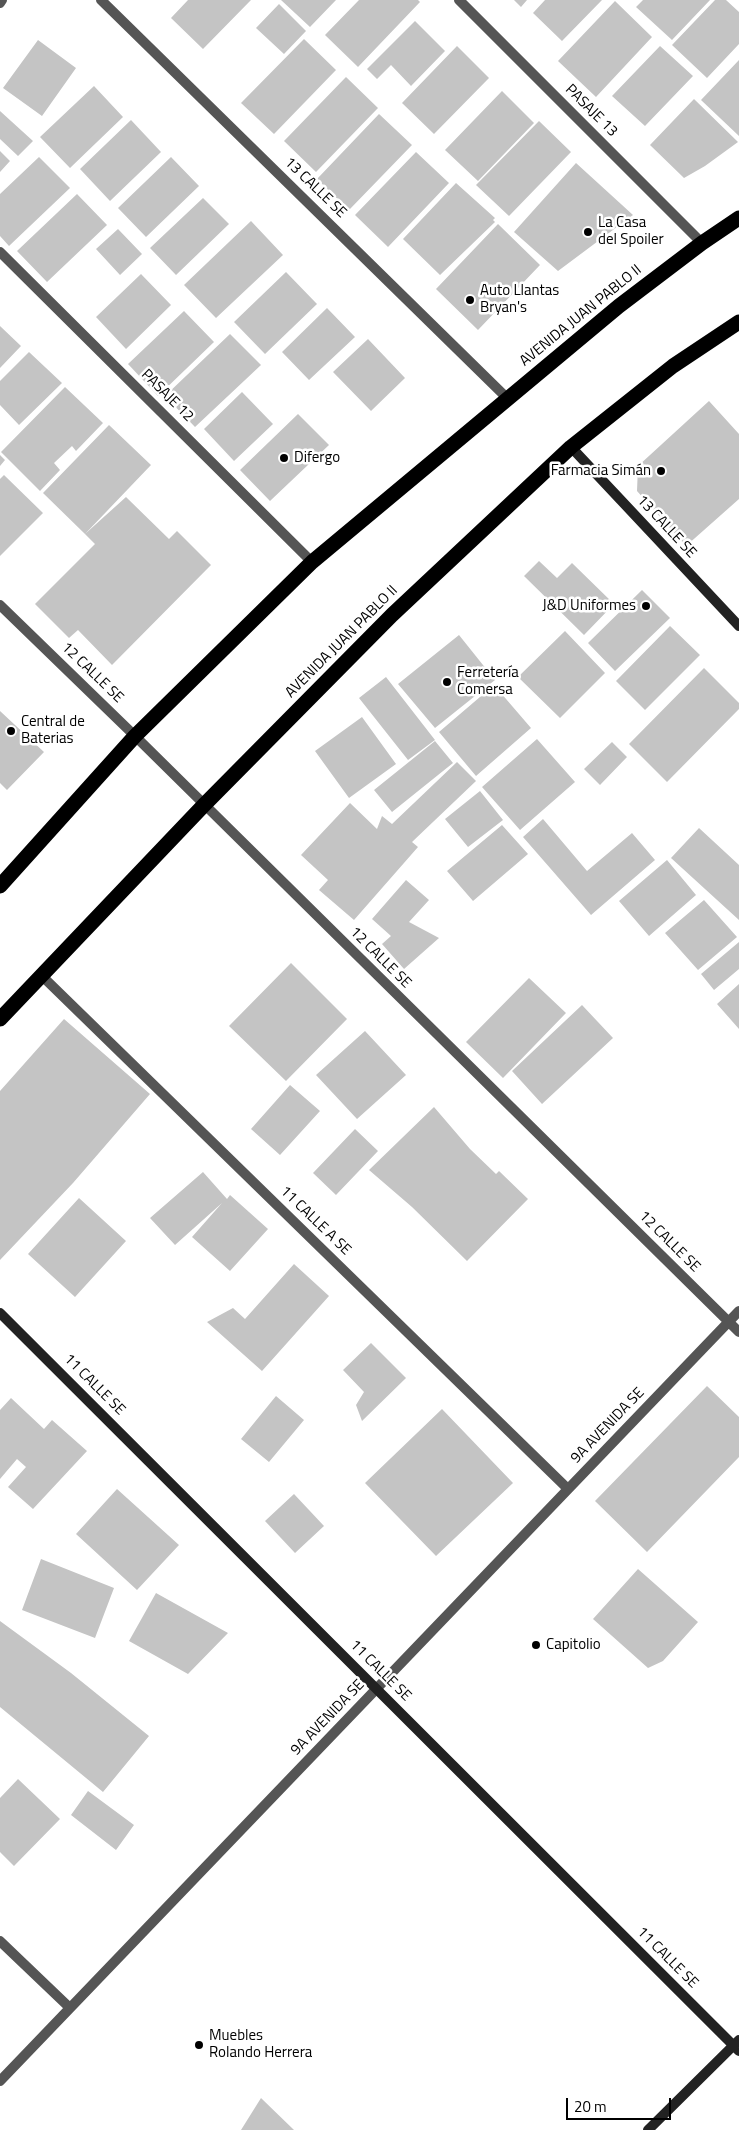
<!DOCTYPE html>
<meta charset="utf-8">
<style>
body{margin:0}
#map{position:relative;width:739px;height:2130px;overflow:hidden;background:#fff;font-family:"Titillium Web",sans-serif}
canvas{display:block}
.scale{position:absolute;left:566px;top:2098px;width:105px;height:22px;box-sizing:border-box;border:2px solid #000;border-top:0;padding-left:6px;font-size:15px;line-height:18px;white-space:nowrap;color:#000;-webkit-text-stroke:4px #fff;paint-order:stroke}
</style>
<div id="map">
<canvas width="739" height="2130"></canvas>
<div class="scale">20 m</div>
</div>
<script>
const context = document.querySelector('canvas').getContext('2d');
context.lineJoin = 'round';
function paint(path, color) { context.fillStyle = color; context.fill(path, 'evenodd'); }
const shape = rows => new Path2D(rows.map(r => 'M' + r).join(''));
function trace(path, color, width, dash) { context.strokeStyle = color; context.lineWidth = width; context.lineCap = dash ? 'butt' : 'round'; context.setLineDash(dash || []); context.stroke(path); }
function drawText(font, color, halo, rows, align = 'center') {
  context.font = font + ' "Titillium Web",sans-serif'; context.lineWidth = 5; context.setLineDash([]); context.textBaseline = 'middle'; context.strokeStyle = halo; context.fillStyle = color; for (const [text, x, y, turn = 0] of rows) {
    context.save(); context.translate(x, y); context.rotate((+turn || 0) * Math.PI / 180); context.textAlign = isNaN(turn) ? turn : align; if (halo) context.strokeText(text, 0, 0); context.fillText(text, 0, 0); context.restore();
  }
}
const building = shape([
 [188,0,251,0,203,49,171,18],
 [281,0,336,0,310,27],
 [359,0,418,0,420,2,358,67,325,35],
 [514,0,527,0,521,7],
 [545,0,602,0,562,41,533,13],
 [643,0,710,0,672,40,636,7],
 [715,0,726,0,739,12,739,44,707,78,672,45],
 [615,1,652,37,596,97,558,61],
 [279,4,306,31,284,54,256,28],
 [415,21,445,51,411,86,391,65,377,79,367,69],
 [304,39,336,70,274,134,241,103],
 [38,40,76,68,42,116,3,88],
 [457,46,489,78,434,134,402,103],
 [660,46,693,76,645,126,612,96],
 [739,60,739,136,701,100],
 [346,77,378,108,316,172,284,141],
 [94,86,123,117,70,168,40,137],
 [502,91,534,123,478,181,445,150],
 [694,99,738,142,705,166,684,178,650,145],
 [0,111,33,141,18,156,0,139],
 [379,114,412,145,349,210,317,179],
 [131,120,161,152,110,201,80,169],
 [539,121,571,152,509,216,476,185],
 [0,151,10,161,0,172],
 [416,152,449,183,388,247,355,215],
 [39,157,70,188,9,246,0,236,0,194],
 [171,157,199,186,146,237,118,208],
 [576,163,633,215,558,271,514,232],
 [456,183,495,218,493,220,495,222,440,275,403,239],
 [77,194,107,225,47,282,17,251],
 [203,198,229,224,176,275,150,248],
 [251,221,283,255,216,318,184,285],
 [498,224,540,265,478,330,436,289],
 [118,229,142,254,120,275,96,249],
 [286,272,317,304,265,354,234,322],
 [141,274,171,305,126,349,96,317],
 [327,308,355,337,309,380,282,352],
 [184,311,214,342,158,396,128,364],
 [0,326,21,346,0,368],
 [230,334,261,365,195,427,165,396],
 [368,339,405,378,371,411,333,372],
 [29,352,62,383,19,425,0,405,0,381],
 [65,387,103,423,76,451,72,446,54,463,60,470,40,491,1,452],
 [242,392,273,424,234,461,204,429],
 [709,401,739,434,739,499,686,546,637,491,638,466],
 [298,414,329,445,270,501,240,470],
 [109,425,151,465,85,534,43,493],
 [0,455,5,460,0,466],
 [4,475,43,513,0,556,0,479],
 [126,497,169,539,177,531,211,565,112,665,78,630,69,638,35,604,95,544,85,534],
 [539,561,557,578,572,563,614,604,584,635,524,576],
 [642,590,670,618,615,671,588,643],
 [670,626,700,655,645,710,616,681],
 [565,631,605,673,560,718,518,677],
 [459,635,495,680,435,728,398,684],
 [704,668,739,703,739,709,667,782,629,744],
 [386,677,435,740,408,760,359,698],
 [494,685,531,728,476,776,439,732],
 [0,711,44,752,7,790,0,783],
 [362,717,396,764,349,798,315,751],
 [537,739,575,782,520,830,482,787],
 [435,741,453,763,392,812,374,790],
 [612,742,627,757,600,785,584,769],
 [457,762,476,781,412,842,418,847,354,920,319,890,328,880,301,855,350,803,377,829,382,816,392,824],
 [480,791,503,820,468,847,445,819],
 [543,819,587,871,632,833,655,860,591,915,523,837],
 [502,825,528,854,473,901,447,871],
 [699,828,739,865,739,920,671,858],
 [667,860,696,895,649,936,619,901],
 [406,880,429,900,409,922,439,938,404,969,382,944,391,936,372,919],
 [704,900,737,937,698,970,665,933],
 [739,942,739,969,714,990,701,974],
 [291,963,347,1019,286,1081,229,1026],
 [529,978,566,1013,503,1078,466,1042],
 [739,984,739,1029,717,1004],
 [582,1005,613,1038,542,1104,512,1071],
 [64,1019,150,1094,73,1183,0,1260,0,1091],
 [365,1031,406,1075,357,1119,316,1075],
 [290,1085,320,1111,280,1155,251,1129],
 [434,1107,470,1149,496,1174,499,1171,528,1199,467,1261,412,1207,369,1170],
 [355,1129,378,1151,336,1195,313,1173],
 [203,1172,227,1199,230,1195,268,1229,230,1271,192,1237,222,1203,175,1245,150,1218],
 [79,1198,126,1241,75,1297,28,1254],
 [294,1264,329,1296,262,1371,207,1322,233,1308,245,1319],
 [371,1343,406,1378,362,1421,356,1405,364,1392,343,1370],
 [707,1386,739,1417,739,1457,647,1552,595,1501],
 [276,1396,304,1420,269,1462,241,1439],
 [11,1398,44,1429,52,1420,87,1451,33,1509,8,1487,26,1467,17,1459,0,1479,0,1410],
 [442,1409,513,1483,436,1556,365,1483],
 [117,1489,179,1545,137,1590,76,1534],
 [294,1494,324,1526,295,1553,265,1521],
 [41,1559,114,1588,95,1638,22,1610],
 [638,1569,698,1622,663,1661,648,1668,593,1619],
 [156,1593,228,1633,188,1674,129,1641],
 [0,1621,71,1673,149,1736,103,1792,0,1707],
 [18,1779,60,1819,14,1866,0,1852,0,1798],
 [88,1791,134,1825,116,1850,71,1815],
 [261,2098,294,2130,241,2130]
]);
const lane = shape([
 [459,0,702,243],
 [0,252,312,562]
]);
const street = shape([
 [101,0,507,398],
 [0,3,2,0],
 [0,605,135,736,739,1332],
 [41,975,568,1489],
 [0,1941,70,2008],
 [0,2081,739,1311]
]);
const secondary = shape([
 [571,447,739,626],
 [0,1313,739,2051],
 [648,2130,739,2040]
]);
const highway = shape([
 [0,886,135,736,312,562,619,306,702,243,739,218],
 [0,1019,204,805,392,615,571,447,673,366,739,322]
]);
const markers = [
 [588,232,5,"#000"],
 [470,300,5,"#000"],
 [284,458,5,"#000"],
 [661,471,5,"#000"],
 [646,606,5,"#000"],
 [447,682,5,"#000"],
 [11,731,5,"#000"],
 [536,1645,5,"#000"],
 [199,2045,5,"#000"]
];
const streetNames = [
 ["PASAJE 13",591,111,45],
 ["13 CALLE SE",315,188,44],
 ["AVENIDA JUAN PABLO II",581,316,-39],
 ["PASAJE 12",167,396,45],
 ["13 CALLE SE",666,527,47],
 ["AVENIDA JUAN PABLO II",342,642,-45],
 ["12 CALLE SE",92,673,44],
 ["12 CALLE SE",380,958,45],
 ["11 CALLE A SE",315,1221,44],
 ["12 CALLE SE",669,1242,45],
 ["11 CALLE SE",94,1385,45],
 ["9A AVENIDA SE",608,1426,-46],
 ["11 CALLE SE",380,1671,45],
 ["9A AVENIDA SE",328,1718,-46],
 ["11 CALLE SE",667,1958,45]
];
const poiNames = [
 ["La Casa",598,223],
 ["del Spoiler",598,240],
 ["Auto Llantas",480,291],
 ["Bryan's",480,308],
 ["Difergo",294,458],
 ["Farmacia Simán",651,471,"right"],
 ["J&D Uniformes",636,606,"right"],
 ["Ferretería",457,673],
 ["Comersa",457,690],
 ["Central de",21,722],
 ["Baterias",21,739],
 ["Capitolio",546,1645],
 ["Muebles",209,2036],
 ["Rolando Herrera",209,2053]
];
paint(building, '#c4c4c4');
trace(lane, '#555', 10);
trace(street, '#555', 10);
trace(secondary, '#222', 10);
trace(highway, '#000', 15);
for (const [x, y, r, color] of markers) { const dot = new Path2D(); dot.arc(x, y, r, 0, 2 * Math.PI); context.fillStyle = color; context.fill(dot); trace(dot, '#fff', 2); }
drawText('15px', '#000', '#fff', streetNames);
drawText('15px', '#000', '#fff', poiNames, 'left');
</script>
